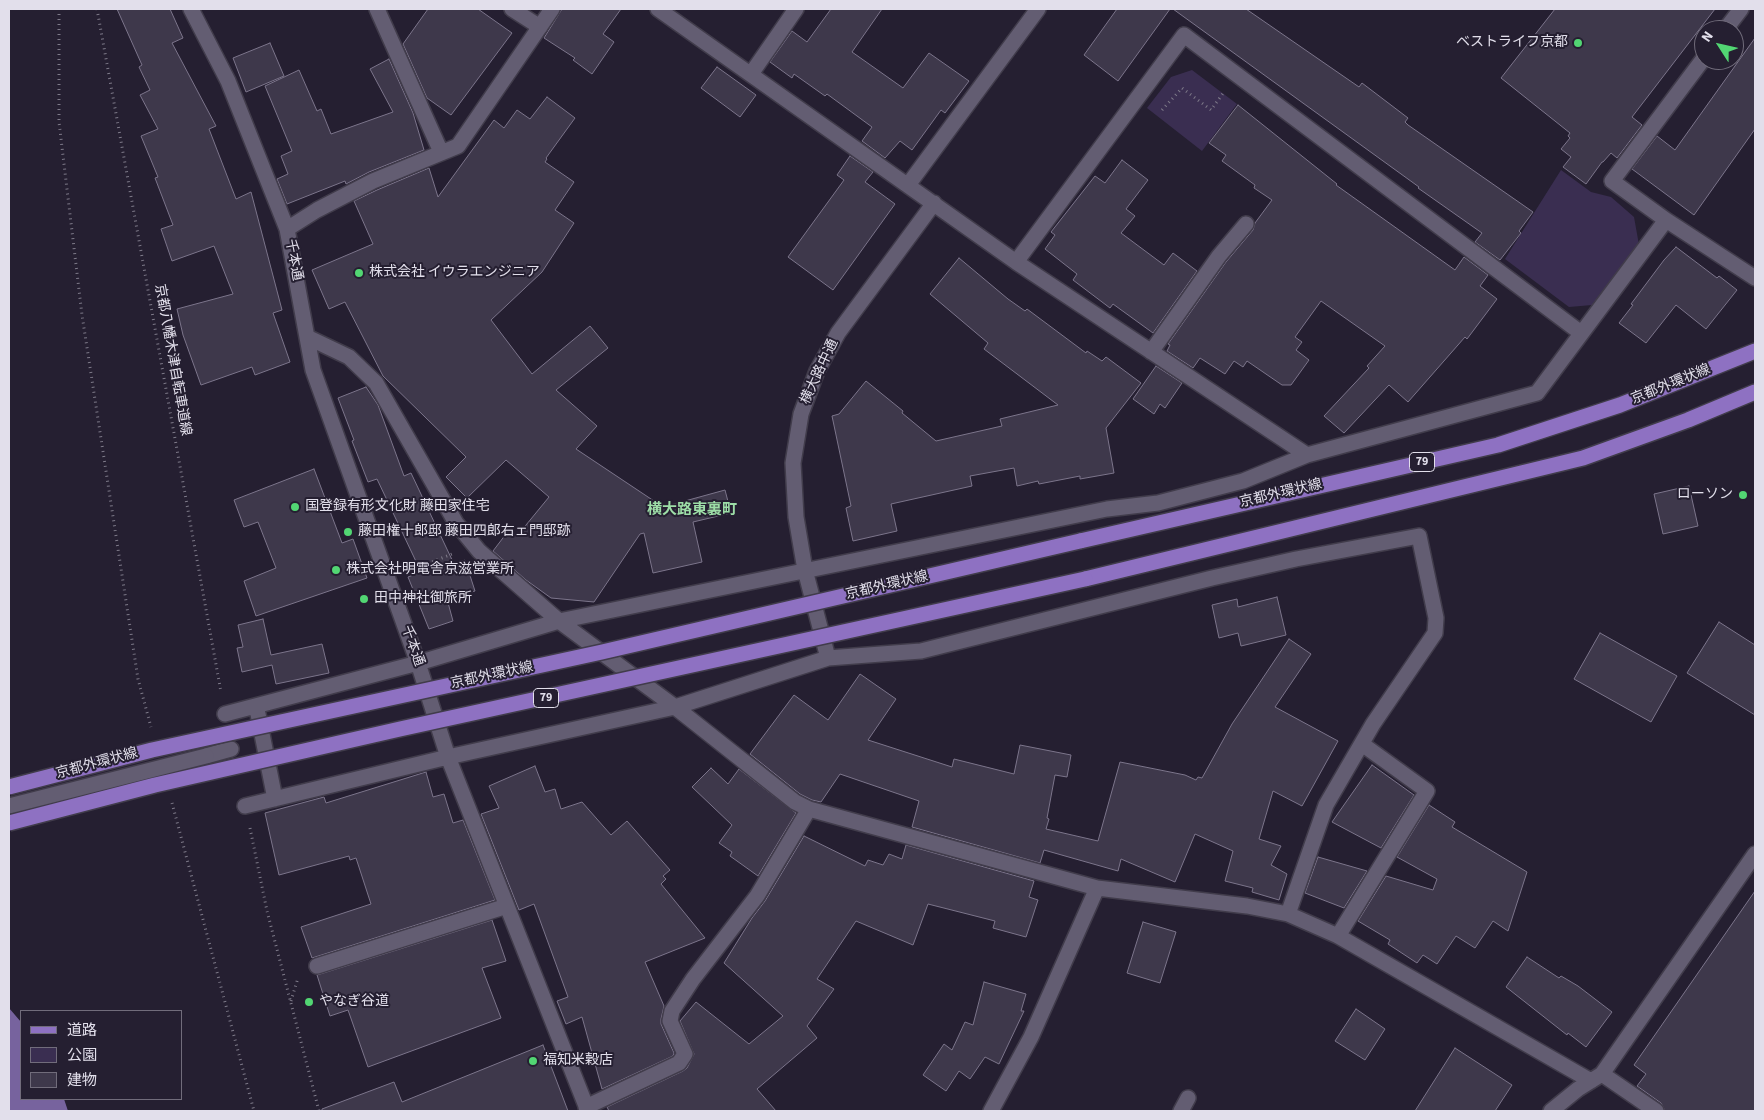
<!DOCTYPE html>
<meta charset="utf-8">
<style>
body{margin:0}
#map{position:relative;width:1764px;height:1120px;overflow:hidden;background:#251f31;font-family:"Source Sans 3","Noto Sans JP",sans-serif}
canvas{display:block}
.frame{position:absolute;inset:0;border:10px solid #e2dfeb;pointer-events:none}
.legend{position:absolute;left:20px;top:1010px;width:162px;height:90px;box-sizing:border-box;background:#251f31;border:1px solid #716c7b;margin:0;padding:6px 9px;list-style:none;font-size:15px;color:#e2dfeb}
.legend li{display:flex;align-items:center;gap:10px;height:25px}
.legend b{width:25px;border:1px solid #716c7b}
.north{position:absolute;left:1694px;top:20px;width:50px;height:50px;box-sizing:border-box;background:#251f31;border:1px solid #716c7b;border-radius:50%;rotate:305deg;font-size:14px;font-weight:700;line-height:20px;text-align:center;color:#e2dfeb}
.north::after{content:'';display:block;margin:auto;width:18px;height:22px;background:#52d673;clip-path:polygon(50% 0,100% 100%,50% 72%,0 100%)}
</style>
<div id="map">
<canvas width="1764" height="1120"></canvas>
<div class="frame"></div>
<ul class="legend">
<li><b style="height:6px;background:#8e71c2"></b>道路</li>
<li><b style="height:14px;background:#3a2e51"></b>公園</li>
<li><b style="height:14px;background:#3e384b"></b>建物</li>
</ul>
<div class="north">N</div>
</div>
<script>
const context = document.querySelector('canvas').getContext('2d');
context.lineJoin = 'round';
function paint(path, color) { context.fillStyle = color; context.fill(path, 'evenodd'); }
const shape = rows => new Path2D(rows.map(r => 'M' + r).join(''));
function trace(path, color, width, dash) { context.strokeStyle = color; context.lineWidth = width; context.lineCap = dash ? 'butt' : 'round'; context.setLineDash(dash || []); context.stroke(path); }
function drawText(font, color, halo, rows, align = 'center') {
  context.font = font + ' "Source Sans 3","Noto Sans JP",sans-serif'; context.lineWidth = 4; context.setLineDash([]); context.textBaseline = 'middle'; context.strokeStyle = halo; context.fillStyle = color; for (const [text, x, y, turn = 0] of rows) {
    context.save(); context.translate(x, y); context.rotate((+turn || 0) * Math.PI / 180); context.textAlign = isNaN(turn) ? turn : align; if (halo) context.strokeText(text, 0, 0); context.fillText(text, 0, 0); context.restore();
  }
}
const green = shape([
 [1192,70,1237,104,1202,151,1147,108,1171,77],
 [1561,170,1591,192,1611,197,1634,217,1639,245,1592,305,1569,307,1505,259]
]);
const water = shape([
 [9,1008,21,1022,21,1099,64,1099,68,1111,9,1111]
]);
const building = shape([
 [117,9,170,9,183,38,172,43,216,126,209,129,236,199,251,192,282,310,273,313,290,362,255,375,252,367,201,385,183,335,177,309,233,294,214,246,172,261,161,229,173,225,155,178,158,177,141,136,158,129,140,95,150,90,139,67,142,65,117,9],
 [428,9,478,9,512,33,451,115,427,98,403,44,428,9],
 [562,9,621,9,603,34,614,42,592,74,573,60,575,58,544,38,562,9],
 [831,9,882,9,852,52,903,88,929,53,969,81,945,113,941,110,912,150,900,141,885,158,862,141,872,127,827,94,825,96,794,74,792,78,770,62,792,31,807,42,831,9],
 [1117,9,1170,9,1118,81,1084,55,1117,9],
 [1173,9,1246,9,1359,87,1362,83,1408,118,1405,122,1408,125,1533,212,1519,231,1521,233,1500,260,1475,242,1482,233,1418,188,1419,187,1173,9],
 [1555,9,1715,9,1632,117,1642,125,1617,158,1611,153,1603,162,1602,162,1586,184,1563,167,1571,157,1561,149,1570,138,1568,136,1570,133,1501,78,1555,9],
 [1755,38,1755,129,1694,215,1632,169,1657,136,1675,150,1755,38],
 [270,43,284,76,246,92,233,58,270,43],
 [389,59,413,113,424,150,369,172,346,184,345,181,287,204,277,179,288,174,281,156,292,151,265,86,299,70,317,111,321,109,331,134,393,112,370,69,389,59],
 [717,67,756,95,740,117,701,88,717,67],
 [547,97,575,118,546,158,547,159,545,162,574,182,555,210,574,223,542,272,491,320,532,374,590,326,608,348,556,390,597,426,576,449,663,507,725,490,731,513,693,522,702,562,653,573,644,533,640,534,594,602,551,598,526,580,493,551,509,530,517,536,549,497,506,460,467,498,446,477,466,457,383,376,345,302,329,309,312,270,373,244,354,201,377,190,429,168,438,197,494,120,504,128,517,110,530,119,547,97],
 [1238,105,1337,184,1336,185,1455,270,1464,257,1488,275,1480,286,1497,299,1467,339,1465,337,1408,402,1389,385,1344,433,1324,416,1369,368,1367,366,1385,346,1321,301,1295,337,1302,342,1296,350,1309,360,1291,385,1282,385,1247,361,1243,367,1234,361,1225,374,1200,358,1193,368,1167,351,1170,345,1168,344,1226,262,1253,230,1255,223,1272,200,1254,188,1255,185,1222,161,1226,155,1209,143,1238,105],
 [850,156,873,172,865,182,895,204,833,290,788,257,844,180,837,175,850,156],
 [1122,160,1148,180,1126,209,1135,216,1121,233,1164,265,1173,253,1197,271,1153,333,1113,304,1110,308,1073,280,1077,274,1045,249,1055,235,1051,232,1095,176,1105,183,1122,160],
 [1676,247,1717,278,1719,276,1737,290,1706,329,1676,305,1646,343,1619,323,1633,305,1631,304,1664,260,1676,247],
 [959,258,1008,299,1025,311,1027,309,1086,353,1087,351,1102,361,1106,357,1141,383,1106,428,1114,473,1080,479,1080,476,1039,484,1038,481,1017,486,1014,468,970,476,972,486,891,504,897,531,853,541,846,508,851,506,832,416,839,414,866,381,903,411,902,413,936,441,1002,426,1000,419,1058,405,984,349,988,343,930,294,959,258],
 [1156,366,1182,383,1165,408,1160,404,1154,414,1133,399,1156,366],
 [366,387,378,405,404,476,411,473,454,564,465,560,475,591,447,599,453,621,429,629,408,577,421,572,377,479,368,482,352,441,354,440,338,398,366,387],
 [314,469,342,543,353,539,367,578,256,616,244,581,276,568,258,522,244,527,234,500,314,469],
 [1689,486,1698,526,1663,534,1654,494,1689,486],
 [1277,597,1286,635,1241,646,1238,633,1219,638,1212,605,1237,599,1238,607,1277,597],
 [263,619,271,655,322,644,329,673,276,684,272,665,242,672,237,648,243,647,238,625,263,619],
 [1719,622,1755,645,1755,715,1687,673,1719,622],
 [1600,633,1677,676,1651,722,1574,679,1600,633],
 [1289,639,1311,654,1275,707,1338,741,1302,806,1273,791,1259,839,1281,846,1271,865,1287,874,1279,900,1252,892,1253,888,1225,881,1233,851,1195,834,1175,882,1121,859,1118,871,1044,850,1040,863,912,827,919,801,840,774,821,802,812,800,800,794,750,754,794,695,828,720,860,674,896,699,868,740,952,767,954,759,1014,774,1020,745,1071,755,1067,777,1055,775,1047,818,1049,819,1046,829,1098,841,1120,762,1185,775,1196,780,1198,777,1202,778,1232,724,1289,639],
 [1372,765,1414,795,1381,848,1332,822,1372,765],
 [535,766,545,792,555,789,561,809,582,802,611,835,627,821,670,870,663,876,666,879,661,884,705,938,645,962,664,1006,661,1019,661,1024,674,1053,673,1056,602,1089,582,1017,566,1024,557,1001,568,997,534,904,519,910,481,814,499,808,489,786,535,766],
 [711,768,728,784,739,769,796,813,758,876,730,856,732,852,719,843,732,825,692,787,711,768],
 [426,772,433,797,444,794,453,823,463,820,495,900,312,958,301,927,371,904,356,858,350,860,349,856,279,875,265,813,324,797,326,803,426,772],
 [1429,805,1455,822,1452,827,1527,872,1508,931,1493,921,1475,948,1456,936,1437,964,1423,955,1417,963,1388,944,1390,940,1358,921,1386,876,1433,890,1437,879,1397,857,1429,805],
 [804,836,865,866,868,860,883,865,889,854,902,859,906,845,1034,881,1029,897,1038,900,1026,937,993,928,995,921,928,904,913,945,856,921,817,979,834,989,807,1026,817,1038,757,1089,776,1111,609,1111,607,1107,683,1071,687,1068,694,1054,680,1021,696,1002,749,1044,783,1016,724,963,752,918,765,901,804,836],
 [1318,857,1367,871,1344,908,1305,893,1318,857],
 [1755,891,1755,1111,1665,1111,1661,1103,1637,1086,1646,1074,1634,1065,1755,891],
 [492,920,506,961,482,968,501,1018,368,1067,348,1010,330,1016,317,975,492,920],
 [1143,922,1176,932,1160,983,1127,973,1143,922],
 [1527,957,1559,978,1561,976,1578,986,1612,1012,1586,1047,1568,1033,1567,1035,1506,987,1527,957],
 [984,982,1026,994,1021,1011,1024,1011,999,1064,985,1057,970,1079,959,1071,946,1091,923,1075,944,1044,952,1050,965,1022,973,1025,984,982],
 [1356,1009,1385,1029,1365,1060,1335,1041,1356,1009],
 [543,1045,568,1111,322,1111,322,1109,394,1082,402,1102,543,1045],
 [1455,1048,1512,1085,1495,1111,1415,1111,1455,1048]
]);
const path = shape([
 [59,9,59,122,82,315,138,679,151,727],
 [97,9,221,692],
 [1162,110,1182,88,1211,110,1224,92],
 [409,571,452,554],
 [172,803,254,1111],
 [250,828,267,911,319,1111],
 [291,1001,298,978]
]);
const minor = shape([
 [191,9,228,81,287,229,313,370,418,663,448,757,588,1111],
 [377,9,441,152],
 [512,9,540,27],
 [658,9,1016,262,1184,35,1581,333],
 [1725,30,1741,9],
 [1704,58,1612,181,1666,220,1755,278],
 [751,74,796,9],
 [908,185,1038,9],
 [287,229,317,210,373,181,458,146,552,9],
 [1016,262,1307,455],
 [307,337,349,357,376,383,456,523,479,551,559,621,675,707,795,802,809,809,1097,888,1247,906,1288,914,1338,936,1591,1081],
 [1151,352,1219,256,1246,224],
 [828,658,805,570,796,517,793,463,801,414,817,371,838,333,934,203],
 [225,714,418,663,559,621,1107,509,1158,503,1243,481,1307,455,1537,393,1666,220],
 [258,714,275,799],
 [206,756,231,749],
 [245,806,448,757,675,707,828,658,921,651,1212,578,1296,559,1419,536,1436,618,1435,633,1373,724,1326,805,1288,914],
 [1338,936,1427,791,1362,744],
 [317,966,507,906],
 [1602,1074,1656,1111],
 [586,1107,679,1063,685,1054,670,1021,672,1011,693,979,757,896,809,809],
 [991,1111,1031,1037,1097,888],
 [1181,1111,1188,1098],
 [1551,1111,1578,1089,1602,1074,1755,854]
]);
const major = shape([
 [1080,541,1498,445,1620,405,1755,351],
 [1085,579,1583,458,1688,420,1755,392]
]);
const minorBridge = shape([
 [9,806,206,756]
]);
const majorBridge = shape([
 [9,787,152,750,602,652,1080,541],
 [9,823,155,785,400,729,1085,579]
]);
const markers = [
 [1578,43,5,"#52d673"],
 [359,273,5,"#52d673"],
 [1743,495,5,"#52d673"],
 [295,507,5,"#52d673"],
 [348,532,5,"#52d673"],
 [336,570,5,"#52d673"],
 [364,599,5,"#52d673"],
 [309,1002,5,"#52d673"],
 [533,1061,5,"#52d673"]
];
const shields = [
 [1422,462,25],
 [546,698,25]
];
const shieldNames = [
 ["79",1422,462],
 ["79",546,698]
];
const poiNames = [
 ["ベストライフ京都",1568,43,"right"],
 ["株式会社 イウラエンジニア",369,273],
 ["ローソン",1733,495,"right"],
 ["国登録有形文化財 藤田家住宅",305,507],
 ["藤田権十郎邸 藤田四郎右ェ門邸跡",358,532],
 ["株式会社明電舎京滋営業所",346,570],
 ["田中神社御旅所",374,599],
 ["やなぎ谷道",319,1002],
 ["福知米穀店",543,1061]
];
const streetNames = [
 ["千本通",293,260,79],
 ["京都八幡木津自転車道線",172,360,80],
 ["横大路中通",820,372,-65],
 ["京都外環状線",1671,385,-22],
 ["京都外環状線",1281,494,-13],
 ["京都外環状線",887,586,-13],
 ["千本通",412,646,70],
 ["京都外環状線",492,676,-12],
 ["京都外環状線",97,764,-15]
];
const neighbourhoodNames = [
 ["横大路東裏町",692,511]
];
paint(green, '#3a2e51');
paint(water, '#77639e');
paint(building, '#3e384b');
trace(building, '#7c758b', 1);
trace(minor, '#413c4b', 18);
trace(major, '#413c4b', 18);
trace(path, '#7e7a89', 3, [1, 4]);
trace(minor, '#635d72', 15);
trace(major, '#8e71c2', 15);
trace(minorBridge, '#413c4b', 18, []);
trace(majorBridge, '#413c4b', 18, []);
trace(minorBridge, '#635d72', 15);
trace(majorBridge, '#8e71c2', 15);
for (const [x, y, r, color] of markers) { const dot = new Path2D(); dot.arc(x, y, r, 0, 2 * Math.PI); context.fillStyle = color; context.fill(dot); trace(dot, '#251f31', 2); }
for (const [x, y, w] of shields) { const box = new Path2D(); box.roundRect(x - w / 2, y - 9.5, w, 19, 4); context.fillStyle = '#251f31'; context.fill(box); trace(box, '#e2dfeb', 1); }
drawText('bold 12px', '#e2dfeb', null, shieldNames);
drawText('14px', '#e2dfeb', '#251f31', poiNames, 'left');
drawText('14px', '#e2dfeb', '#251f31', streetNames);
drawText('bold 15px', '#9ddea7', '#251f31', neighbourhoodNames);
</script>
